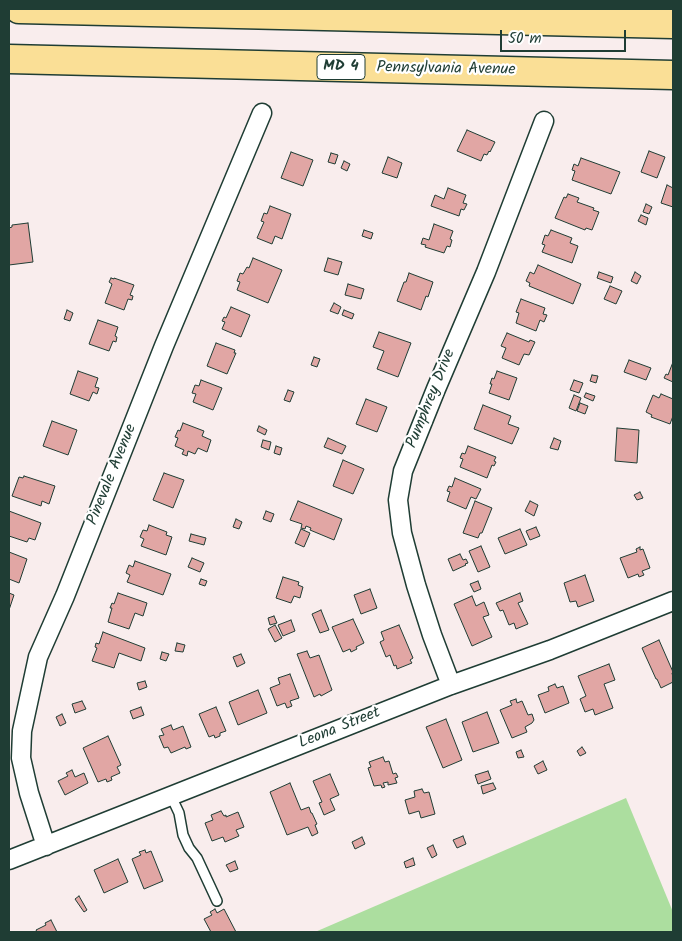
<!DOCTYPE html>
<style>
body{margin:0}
#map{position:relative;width:682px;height:941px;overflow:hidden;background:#f9eded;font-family:Kalam,sans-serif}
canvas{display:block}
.frame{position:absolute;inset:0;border:10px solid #1f3d34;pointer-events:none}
.scale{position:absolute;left:500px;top:30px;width:126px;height:22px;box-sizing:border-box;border:2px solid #1f3d34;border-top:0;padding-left:6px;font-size:15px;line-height:18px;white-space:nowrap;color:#1f3d34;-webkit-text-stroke:4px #fff;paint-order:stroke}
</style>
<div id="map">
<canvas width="682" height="941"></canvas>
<div class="frame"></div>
<div class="scale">50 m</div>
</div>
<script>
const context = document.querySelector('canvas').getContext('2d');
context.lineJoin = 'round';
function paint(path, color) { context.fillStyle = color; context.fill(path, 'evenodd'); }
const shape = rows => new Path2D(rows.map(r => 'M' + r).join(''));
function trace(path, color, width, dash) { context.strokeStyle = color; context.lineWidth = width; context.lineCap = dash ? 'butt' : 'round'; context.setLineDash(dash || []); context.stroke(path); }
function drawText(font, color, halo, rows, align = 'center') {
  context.font = font + ' Kalam,sans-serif'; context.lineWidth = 4.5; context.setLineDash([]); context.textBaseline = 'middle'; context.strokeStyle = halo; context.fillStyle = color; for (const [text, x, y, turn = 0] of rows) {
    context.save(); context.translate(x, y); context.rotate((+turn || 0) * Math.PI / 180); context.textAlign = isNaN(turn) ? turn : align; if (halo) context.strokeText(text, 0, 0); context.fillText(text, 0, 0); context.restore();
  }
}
const green = shape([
 [626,798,673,912,673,932,315,932]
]);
const building = shape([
 [467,130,495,142,490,152,489,151,487,155,484,154,481,161,457,151,467,130],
 [649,151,665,157,657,178,641,172,649,151],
 [291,152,313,160,303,186,281,178,291,152],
 [331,153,338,155,335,164,328,162,331,153],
 [388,157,402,163,397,178,382,173,388,157],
 [581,158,620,172,611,194,572,180,575,171,572,170,574,164,578,166,581,158],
 [344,161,350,164,347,171,341,168,344,161],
 [667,185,673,188,673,207,661,203,667,185],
 [448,188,466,195,463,203,467,204,464,210,461,209,459,216,431,206,435,195,444,199,448,188],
 [568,194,579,198,577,202,594,208,593,210,599,212,592,230,586,228,585,230,555,218,564,197,566,198,568,194],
 [646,204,652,207,649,214,643,212,646,204],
 [270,206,291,214,282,239,275,236,272,244,257,238,264,222,261,221,264,213,267,214,270,206],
 [641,215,648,218,646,225,638,221,641,215],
 [28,223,33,262,9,265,9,228,12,227,12,225,28,223],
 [434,224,453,231,450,239,452,240,450,247,447,246,444,253,425,247,426,245,421,244,423,238,429,240,434,224],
 [364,230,373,233,371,239,362,236,364,230],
 [551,230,572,238,570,243,578,246,572,263,542,252,545,245,542,244,545,235,548,236,551,230],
 [253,258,282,270,268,303,237,290,240,282,237,281,240,273,243,274,247,267,249,268,253,258],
 [328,258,342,262,338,275,324,271,328,258],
 [538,265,581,284,573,304,529,286,530,283,526,281,530,272,534,274,538,265],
 [599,272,613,277,611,283,597,278,599,272],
 [635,272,641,276,637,284,631,281,635,272],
 [409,273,433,282,428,297,426,296,421,310,397,301,404,282,406,282,409,273],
 [111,278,114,279,114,278,134,285,130,295,133,296,132,300,128,299,124,310,105,303,112,284,109,282,111,278],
 [348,284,364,289,361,299,345,295,348,284],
 [610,286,622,291,616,304,604,299,610,286],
 [521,299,545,308,543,314,547,315,544,322,540,320,536,331,516,323,519,313,516,312,521,299],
 [334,303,341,307,338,314,330,311,334,303],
 [231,307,250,315,241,337,222,329,225,322,222,321,224,317,226,318,231,307],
 [67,310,73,313,70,321,64,319,67,310],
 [344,310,354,314,352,319,342,315,344,310],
 [98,320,118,327,115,336,117,337,116,342,113,341,109,351,89,344,98,320],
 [379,332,411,343,398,377,377,369,384,351,373,347,379,332],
 [507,333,529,342,530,340,535,342,529,355,524,354,519,365,502,358,506,348,501,346,507,333],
 [216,343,235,350,234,353,236,353,227,374,207,366,216,343],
 [314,357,320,359,317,367,311,365,314,357],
 [629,360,651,368,646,380,624,372,629,360],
 [673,362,673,382,664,378,666,374,668,375,673,362],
 [78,371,98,378,95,387,99,388,97,394,93,392,89,401,70,394,78,371],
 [497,371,517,378,509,400,489,393,492,384,490,384,492,378,494,379,497,371],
 [592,375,598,376,596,383,590,381,592,375],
 [201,380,222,388,213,410,193,402,196,394,192,393,195,385,199,386,201,380],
 [574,380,583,383,579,393,570,390,574,380],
 [288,390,294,392,290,402,284,400,288,390],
 [586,393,595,396,593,401,584,397,586,393],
 [661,394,673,399,673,416,670,424,651,417,652,415,646,412,653,395,659,398,661,394],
 [574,395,581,398,576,411,569,408,574,395],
 [366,399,387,407,377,432,356,424,366,399],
 [580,403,588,406,585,414,577,411,580,403],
 [483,405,511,416,508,424,519,428,512,444,474,429,483,405],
 [52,421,77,430,68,455,43,446,52,421],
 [183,423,204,431,202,436,211,440,207,452,198,448,195,454,188,451,187,456,182,454,184,450,175,446,178,438,175,437,178,430,180,431,183,423],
 [259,426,267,430,265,435,257,431,259,426],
 [617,428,639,430,637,463,615,461,617,428],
 [328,438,346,446,342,454,324,447,328,438],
 [554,438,561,441,558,450,550,448,554,438],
 [263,440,271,442,269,450,261,447,263,440],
 [276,446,282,448,280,455,274,453,276,446],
 [468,446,496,457,494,461,496,462,494,466,492,465,487,478,460,467,463,459,460,458,462,453,465,454,468,446],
 [343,460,364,469,353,494,333,486,343,460],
 [164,473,184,480,173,508,153,500,164,473],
 [24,476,55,486,49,504,42,501,41,506,12,496,19,477,23,478,24,476],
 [455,478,481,489,476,499,471,497,466,509,447,501,450,492,447,491,449,486,452,487,455,478],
 [640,492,643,498,637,500,634,495,640,492],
 [298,501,342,519,334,540,310,530,311,528,306,526,305,529,301,528,302,524,290,520,298,501],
 [475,501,492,508,482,533,480,533,478,538,463,533,475,501],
 [530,501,538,505,534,516,525,511,530,501],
 [9,511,41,523,35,540,29,538,27,542,9,536,9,511],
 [266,511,274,514,271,522,263,519,266,511],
 [236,519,242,522,239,529,233,527,236,519],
 [149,525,167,532,166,535,172,537,166,555,141,546,144,539,140,537,143,530,147,531,149,525],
 [536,527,540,536,530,540,526,531,536,527],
 [301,529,310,533,304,547,295,543,301,529],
 [520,529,527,545,505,554,498,538,520,529],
 [191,534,206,538,204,545,189,541,191,534],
 [481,546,490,567,478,572,469,551,481,546],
 [640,547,640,550,643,549,650,568,642,571,644,575,639,577,638,574,628,578,620,558,637,552,636,549,640,547],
 [9,552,27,559,19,583,9,579,9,552],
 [460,554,463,560,466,559,468,563,465,564,466,565,453,571,448,559,460,554],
 [192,558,204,563,200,572,188,567,192,558],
 [135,561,171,574,163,595,127,582,130,575,126,573,129,565,133,567,135,561],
 [585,575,594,601,578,607,576,601,570,602,564,583,585,575],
 [283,577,299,582,298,585,303,587,300,598,294,596,291,603,276,598,283,577],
 [201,579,207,581,205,586,199,584,201,579],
 [478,581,481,589,474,592,470,584,478,581],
 [370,589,377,608,361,614,354,595,370,589],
 [9,593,14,595,9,610,9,593],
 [118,593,147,603,143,616,135,613,129,629,108,622,112,608,110,608,112,603,114,604,118,593],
 [520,593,523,601,518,603,528,624,516,629,514,623,509,625,503,610,500,611,496,603,520,593],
 [472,596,476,606,484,602,489,615,483,617,492,637,472,646,454,604,472,596],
 [321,610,329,630,320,633,312,614,321,610],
 [274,616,277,623,270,625,268,618,274,616],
 [353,619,364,643,356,647,357,649,351,652,350,649,343,652,332,627,353,619],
 [291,620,295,631,283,636,278,625,291,620],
 [275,625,282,638,275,642,268,629,275,625],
 [399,625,413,658,410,660,412,663,397,669,396,665,394,666,390,655,386,657,380,642,384,640,381,632,399,625],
 [103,632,145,648,141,661,119,653,114,668,92,661,97,648,95,647,96,643,99,644,103,632],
 [659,640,673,672,672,673,673,677,673,682,661,688,657,679,656,679,642,648,659,640],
 [177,643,185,645,183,652,175,651,177,643],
 [307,651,310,658,319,655,332,690,321,696,320,694,314,697,297,654,307,651],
 [162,652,169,654,166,661,160,659,162,652],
 [241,654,245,663,237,667,233,657,241,654],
 [609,664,615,680,604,684,613,708,595,715,593,709,585,712,580,699,586,696,578,676,609,664],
 [290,674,299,698,290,701,292,706,287,708,285,703,277,706,270,688,280,684,278,678,290,674],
 [145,681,147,687,139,690,137,683,145,681],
 [555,684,557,688,563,686,569,703,545,713,538,695,549,691,548,687,555,684],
 [258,690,267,713,238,725,229,702,258,690],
 [516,699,517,703,522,701,528,715,532,714,534,720,532,723,525,727,527,732,512,738,500,710,512,705,510,701,516,699],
 [82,701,86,709,75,713,72,704,82,701],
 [141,707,144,715,133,719,130,711,141,707],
 [216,707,226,731,220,733,220,736,215,738,214,735,209,737,199,714,216,707],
 [487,712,499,743,473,752,462,722,487,712],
 [62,714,66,723,60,726,56,717,62,714],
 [446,719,462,760,443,768,426,727,446,719],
 [171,725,173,730,183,726,191,747,186,749,185,747,171,753,168,747,164,748,159,736,164,735,161,729,171,725],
 [108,736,121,765,117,767,120,773,111,777,112,780,107,782,106,779,98,782,83,748,108,736],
 [582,747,586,753,580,756,577,751,582,747],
 [521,750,524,757,518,758,516,752,521,750],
 [383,757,385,762,389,761,393,774,396,773,398,777,395,778,397,783,388,785,388,782,383,783,385,787,382,788,381,785,374,786,368,768,371,767,369,762,383,757],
 [543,761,547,770,538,774,534,766,543,761],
 [72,770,75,777,84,773,88,783,65,795,58,781,68,776,66,773,72,770],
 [488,771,491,779,478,784,475,775,488,771],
 [330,774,339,795,330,799,335,810,324,815,319,803,322,802,313,781,330,774],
 [290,783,301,810,309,807,311,813,312,813,317,824,315,825,318,833,312,836,308,827,287,835,270,792,290,783],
 [493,783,496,789,483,794,481,786,493,783],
 [422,789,424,793,429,792,435,814,421,818,419,811,409,814,405,800,415,797,414,791,422,789],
 [221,811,224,816,226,815,226,817,238,812,244,827,236,830,239,836,225,842,223,837,212,841,205,823,213,820,211,815,221,811],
 [463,836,466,844,457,848,453,840,463,836],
 [362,837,365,844,355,849,352,842,362,837],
 [433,845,437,855,432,858,427,848,433,845],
 [145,850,146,853,151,851,163,881,144,889,132,859,141,855,139,852,145,850],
 [413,858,415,865,406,868,404,862,413,858],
 [118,859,128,882,104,893,94,870,118,859],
 [235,861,238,869,230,872,226,865,235,861],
 [79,896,87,910,84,912,75,899,79,896],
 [215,909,217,913,224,909,236,932,211,932,204,919,212,915,210,912,215,909],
 [51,920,57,932,37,932,36,930,46,925,45,923,51,920]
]);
const service = shape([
 [171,796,179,813,183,835,189,848,197,858,217,901]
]);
const minor = shape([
 [451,685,432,635,416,585,402,533,398,500,403,471,436,389,486,272,544,121],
 [46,846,29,793,21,758,22,731,38,657,65,596,164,346,262,113],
 [9,860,451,685,550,650,673,601]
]);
const trunk = shape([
 [19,9,673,24],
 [9,59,673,75]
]);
const shields = [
 [341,67,48]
];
const shieldNames = [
 ["MD 4",341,67]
];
const streetNames = [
 ["Pennsylvania Avenue",446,70,1],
 ["Pumphrey Drive",432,399,-68],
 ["Pinevale Avenue",113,475,-68],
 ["Leona Street",340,729,-22]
];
paint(green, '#acde9f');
paint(building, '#e1a6a4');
trace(building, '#1f3d34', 1);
trace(service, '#1f3d34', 12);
trace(minor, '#1f3d34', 21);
trace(trunk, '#1f3d34', 31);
trace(service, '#fff', 9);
trace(minor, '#fff', 18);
trace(trunk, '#fadf96', 28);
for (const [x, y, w] of shields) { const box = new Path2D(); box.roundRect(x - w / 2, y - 12.5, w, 25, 4); context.fillStyle = '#fff'; context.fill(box); trace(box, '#1f3d34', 1); }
drawText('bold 15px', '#1f3d34', null, shieldNames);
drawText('16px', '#1f3d34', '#fff', streetNames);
</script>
